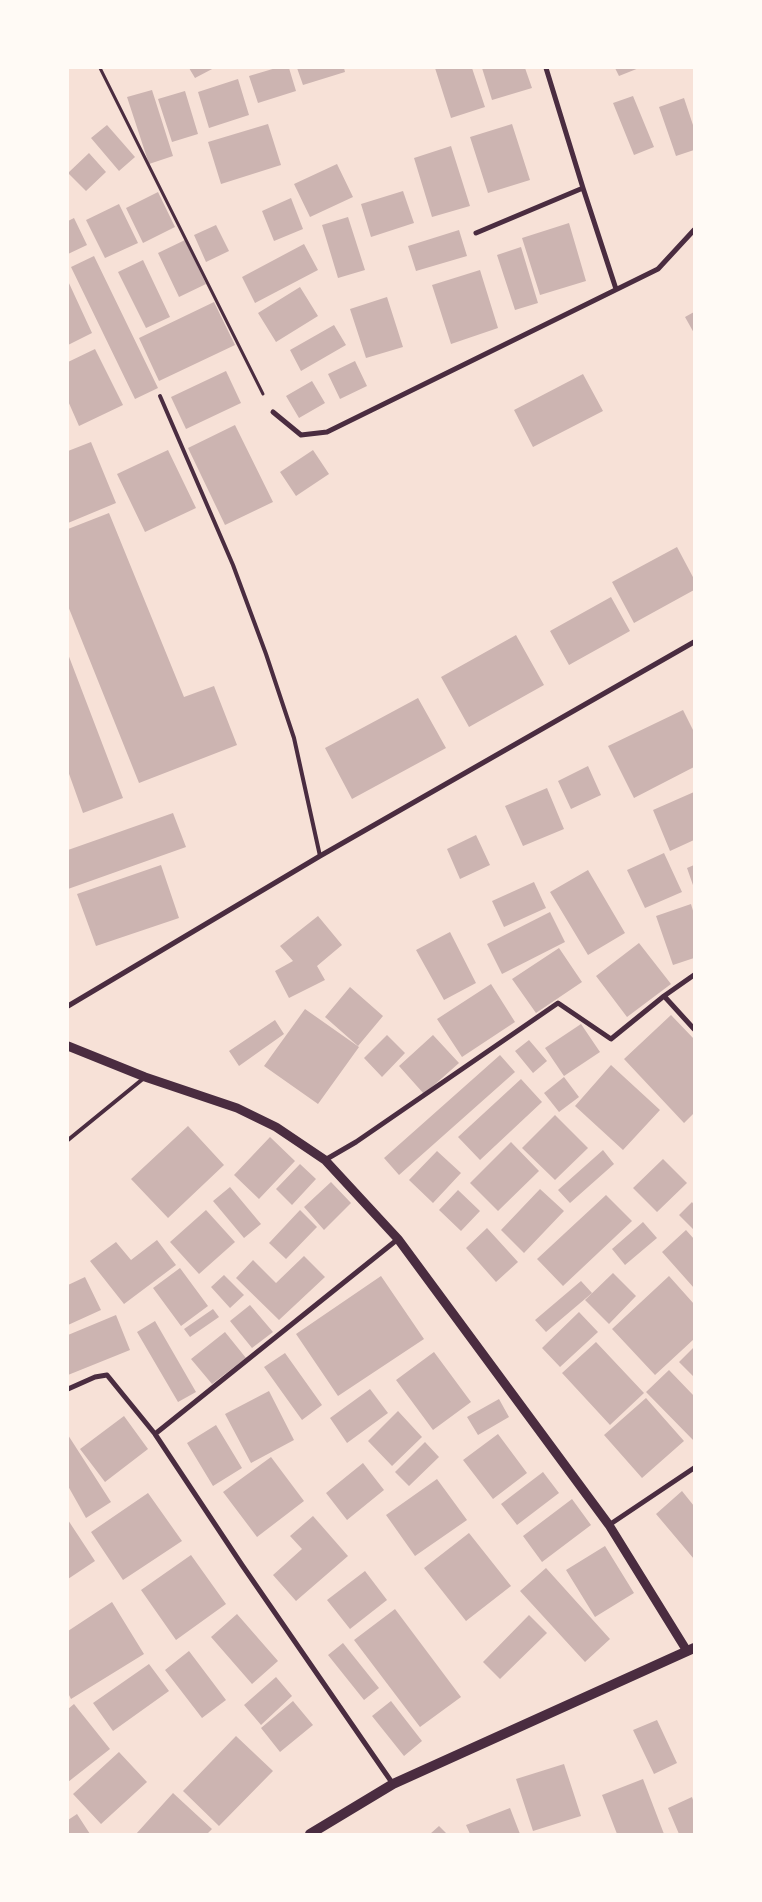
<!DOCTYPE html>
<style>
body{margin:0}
#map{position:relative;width:762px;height:1902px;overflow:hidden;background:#f7e1d7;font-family:Raleway,sans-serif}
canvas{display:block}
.frame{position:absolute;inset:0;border:69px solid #fffaf5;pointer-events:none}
</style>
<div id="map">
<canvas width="762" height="1902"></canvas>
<div class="frame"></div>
</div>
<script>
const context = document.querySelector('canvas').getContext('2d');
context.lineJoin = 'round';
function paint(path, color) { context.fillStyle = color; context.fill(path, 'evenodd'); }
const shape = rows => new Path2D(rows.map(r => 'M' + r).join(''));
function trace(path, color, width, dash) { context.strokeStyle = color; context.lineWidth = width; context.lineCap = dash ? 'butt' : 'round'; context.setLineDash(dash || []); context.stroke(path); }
const building = shape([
 [189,68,214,68,195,78],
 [276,68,289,68,296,91,258,103,249,76],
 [297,68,344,68,345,72,303,85],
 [435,68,472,68,485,107,451,118],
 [482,68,525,68,532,88,492,100],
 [615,68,639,68,619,76],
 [238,79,249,115,209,128,198,92],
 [152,90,173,156,149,164,127,97],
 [185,91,198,134,172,142,158,99],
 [633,96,654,147,634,155,613,103],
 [684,98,694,128,694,150,676,156,659,107],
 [268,124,281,165,221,184,208,142],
 [512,124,530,180,488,193,470,137],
 [107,125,135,157,119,171,91,138],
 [451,146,470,206,432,217,414,158],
 [89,153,106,172,86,191,68,173],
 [337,164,353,197,310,217,294,184],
 [403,191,414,223,371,237,361,204],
 [158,192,175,227,143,243,126,208],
 [291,198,303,229,274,241,262,211],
 [119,204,138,243,105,258,86,220],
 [348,217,365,270,338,278,322,225],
 [74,218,87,245,68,254,68,221],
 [569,223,586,281,540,295,522,238],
 [216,225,229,251,206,262,194,235],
 [459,230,467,256,416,271,408,246],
 [185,240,206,284,179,297,158,253],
 [304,244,318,270,255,303,242,277],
 [521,247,538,303,515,310,497,255],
 [94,256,158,388,135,399,71,267],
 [143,260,170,317,146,328,118,272],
 [480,270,498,328,451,344,432,285],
 [68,281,92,333,68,345],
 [300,287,318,316,276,342,258,313],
 [387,297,403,347,366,358,350,309],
 [214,302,235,345,159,381,139,338],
 [694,312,694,333,685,317],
 [334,325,346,345,301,371,290,350],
 [95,349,123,405,79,426,68,401,68,362],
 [355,361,367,386,340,399,328,374],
 [226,371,241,403,186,429,171,397],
 [583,374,603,411,533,447,514,410],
 [312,381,325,403,299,418,286,396],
 [235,425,273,502,225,525,188,448],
 [91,442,116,503,68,523,68,451],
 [168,450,196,508,145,532,117,474],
 [313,450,329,474,296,496,280,472],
 [109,513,184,697,214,686,237,745,139,783,68,606,68,529],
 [677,547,694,579,694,590,634,623,612,582],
 [611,597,630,631,569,665,550,631],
 [516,635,544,685,469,727,441,677],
 [68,654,123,798,83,813,68,771],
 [418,698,446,748,352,799,325,748],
 [683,710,694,732,694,767,634,798,608,746],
 [588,766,601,795,571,809,558,781],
 [547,788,564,829,523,846,505,806],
 [694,792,694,840,670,851,653,810],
 [173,813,186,847,68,889,68,850],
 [476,835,490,865,460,879,447,849],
 [664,853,682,892,645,908,627,870],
 [161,865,179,918,96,946,77,894],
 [694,865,694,888,687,868],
 [588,870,625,933,588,955,550,892],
 [534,882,546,908,504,927,492,901],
 [691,904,694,914,694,958,673,965,656,916],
 [550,912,565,942,502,974,487,944],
 [318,916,342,945,317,966,325,980,289,998,275,971,293,961,280,946],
 [450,932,476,983,444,1000,416,950],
 [639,943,671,984,627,1017,596,976],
 [559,948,582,982,536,1013,512,979],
 [491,984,515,1022,462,1057,437,1019],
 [350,987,383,1016,358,1046,325,1017],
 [305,1009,359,1047,318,1104,264,1066],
 [671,1015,694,1039,694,1113,684,1123,624,1059],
 [275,1020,284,1034,239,1066,229,1051],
 [581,1024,600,1052,564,1076,545,1048],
 [387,1035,405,1053,382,1077,364,1058],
 [433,1035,459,1063,424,1094,399,1066],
 [529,1040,547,1061,533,1073,515,1051],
 [500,1055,515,1072,399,1175,384,1158],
 [611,1065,660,1110,623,1150,575,1106],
 [564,1077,579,1097,559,1112,544,1093],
 [521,1079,542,1102,480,1160,458,1137],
 [555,1115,588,1148,555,1180,522,1148],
 [188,1126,224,1165,168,1218,131,1179],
 [270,1137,295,1161,259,1199,234,1175],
 [511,1142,539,1171,498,1211,470,1183],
 [603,1150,614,1164,570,1203,558,1190],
 [437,1151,461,1173,433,1203,409,1180],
 [663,1159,687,1183,657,1212,633,1188],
 [300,1164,316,1179,292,1205,276,1189],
 [331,1182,351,1203,324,1230,304,1207],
 [230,1187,261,1224,244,1238,213,1201],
 [540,1189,564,1211,524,1253,501,1230],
 [458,1190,480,1211,461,1231,439,1210],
 [606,1195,632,1221,563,1286,537,1259],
 [692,1202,694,1205,694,1230,679,1215],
 [206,1210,235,1242,199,1274,170,1242],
 [300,1210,317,1227,286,1259,269,1243],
 [643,1222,657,1238,625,1265,612,1249],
 [487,1228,518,1262,496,1282,466,1248],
 [686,1230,694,1239,694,1288,662,1252],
 [157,1240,176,1265,124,1304,90,1261,116,1242,131,1260],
 [304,1256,325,1277,279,1320,236,1278,253,1260,276,1283],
 [180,1268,208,1306,181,1326,153,1288],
 [613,1273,636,1296,609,1324,585,1300],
 [224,1275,244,1295,230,1308,211,1287],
 [381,1276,424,1339,338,1396,296,1334],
 [669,1276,694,1304,694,1339,655,1375,612,1329],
 [85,1277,101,1310,68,1325,68,1285],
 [581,1281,592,1293,546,1332,535,1320],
 [250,1305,273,1332,252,1348,230,1321],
 [213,1309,219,1317,190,1337,184,1329],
 [579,1312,598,1332,560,1367,542,1348],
 [116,1315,130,1350,68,1375,68,1335],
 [155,1321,196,1392,178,1402,137,1332],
 [225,1332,246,1358,212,1384,191,1359],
 [596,1342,644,1393,610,1425,562,1373],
 [694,1347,694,1377,679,1362],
 [434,1352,471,1402,433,1430,396,1380],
 [285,1353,322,1405,302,1420,264,1367],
 [669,1370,694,1396,694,1441,646,1392],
 [370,1389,388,1413,347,1443,330,1418],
 [269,1391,294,1440,251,1463,225,1414],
 [646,1398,684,1441,642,1478,604,1435],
 [499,1399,509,1417,478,1435,467,1417],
 [398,1411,422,1437,392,1466,368,1441],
 [124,1416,148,1449,105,1482,80,1449],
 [216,1425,242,1468,213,1486,187,1443],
 [498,1434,527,1473,493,1499,463,1460],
 [68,1435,111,1502,86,1518,68,1486],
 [425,1442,439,1457,409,1486,395,1472],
 [271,1457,304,1501,257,1537,223,1492],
 [363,1463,384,1490,347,1520,326,1493],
 [543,1472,559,1493,517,1525,501,1504],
 [437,1479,467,1520,415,1556,386,1515],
 [682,1491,694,1506,694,1559,656,1514],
 [148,1493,182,1541,123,1580,91,1532],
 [572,1499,591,1525,542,1562,523,1536],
 [313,1516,348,1556,296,1601,273,1575,302,1549,290,1536],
 [68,1520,95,1561,68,1579],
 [469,1533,511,1586,466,1621,424,1568],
 [605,1546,634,1593,595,1617,566,1570],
 [191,1555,226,1604,176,1640,141,1590],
 [546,1568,610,1639,585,1662,520,1591],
 [365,1571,387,1600,350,1629,327,1600],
 [112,1602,144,1654,71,1699,68,1693,68,1631],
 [395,1609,461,1697,420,1727,354,1640],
 [237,1614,278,1661,252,1684,211,1637],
 [529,1615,547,1633,500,1679,483,1662],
 [343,1643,379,1688,364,1700,328,1655],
 [189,1651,226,1700,202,1718,165,1670],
 [149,1664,169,1691,113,1731,93,1703],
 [276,1677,292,1696,261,1725,244,1705],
 [293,1701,313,1725,280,1752,261,1728],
 [391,1701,422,1741,404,1756,372,1716],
 [74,1704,110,1749,68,1782,68,1709],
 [657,1720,677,1763,654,1774,633,1730],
 [236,1736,273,1771,219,1826,183,1791],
 [119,1752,147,1782,101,1824,73,1794],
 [564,1764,581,1816,533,1831,516,1779],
 [643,1779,664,1834,617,1834,602,1795],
 [173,1793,212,1829,207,1834,136,1834],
 [692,1797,694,1803,694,1834,679,1834,668,1808],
 [510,1808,520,1834,470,1834,466,1825],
 [77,1814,90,1834,68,1834,68,1820],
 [439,1826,447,1834,430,1834]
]);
const path = shape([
 [100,68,263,394]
]);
const service = shape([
 [160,396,233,565,266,654,294,738,320,856],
 [68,1140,144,1078]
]);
const minor = shape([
 [546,68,583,188,616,289],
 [476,233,583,188],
 [273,412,301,435,327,432,658,269,694,230],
 [664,996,694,1029],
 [68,1006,320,856,694,642],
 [325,1160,356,1142,558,1003,611,1039,664,996,694,975],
 [68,1389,95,1377,107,1375,155,1434,242,1565,393,1784],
 [155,1434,398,1239],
 [609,1525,694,1468]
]);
const tertiary = shape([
 [68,1046,145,1077,237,1108,276,1127,325,1160,398,1239,609,1525,687,1651]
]);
const secondary = shape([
 [310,1834,393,1784,694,1648]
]);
paint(building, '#ccb4b1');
trace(path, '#4a2c40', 3);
trace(service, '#4a2c40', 4);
trace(minor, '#4a2c40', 5);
trace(tertiary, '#4a2c40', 9);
trace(secondary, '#4a2c40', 10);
</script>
